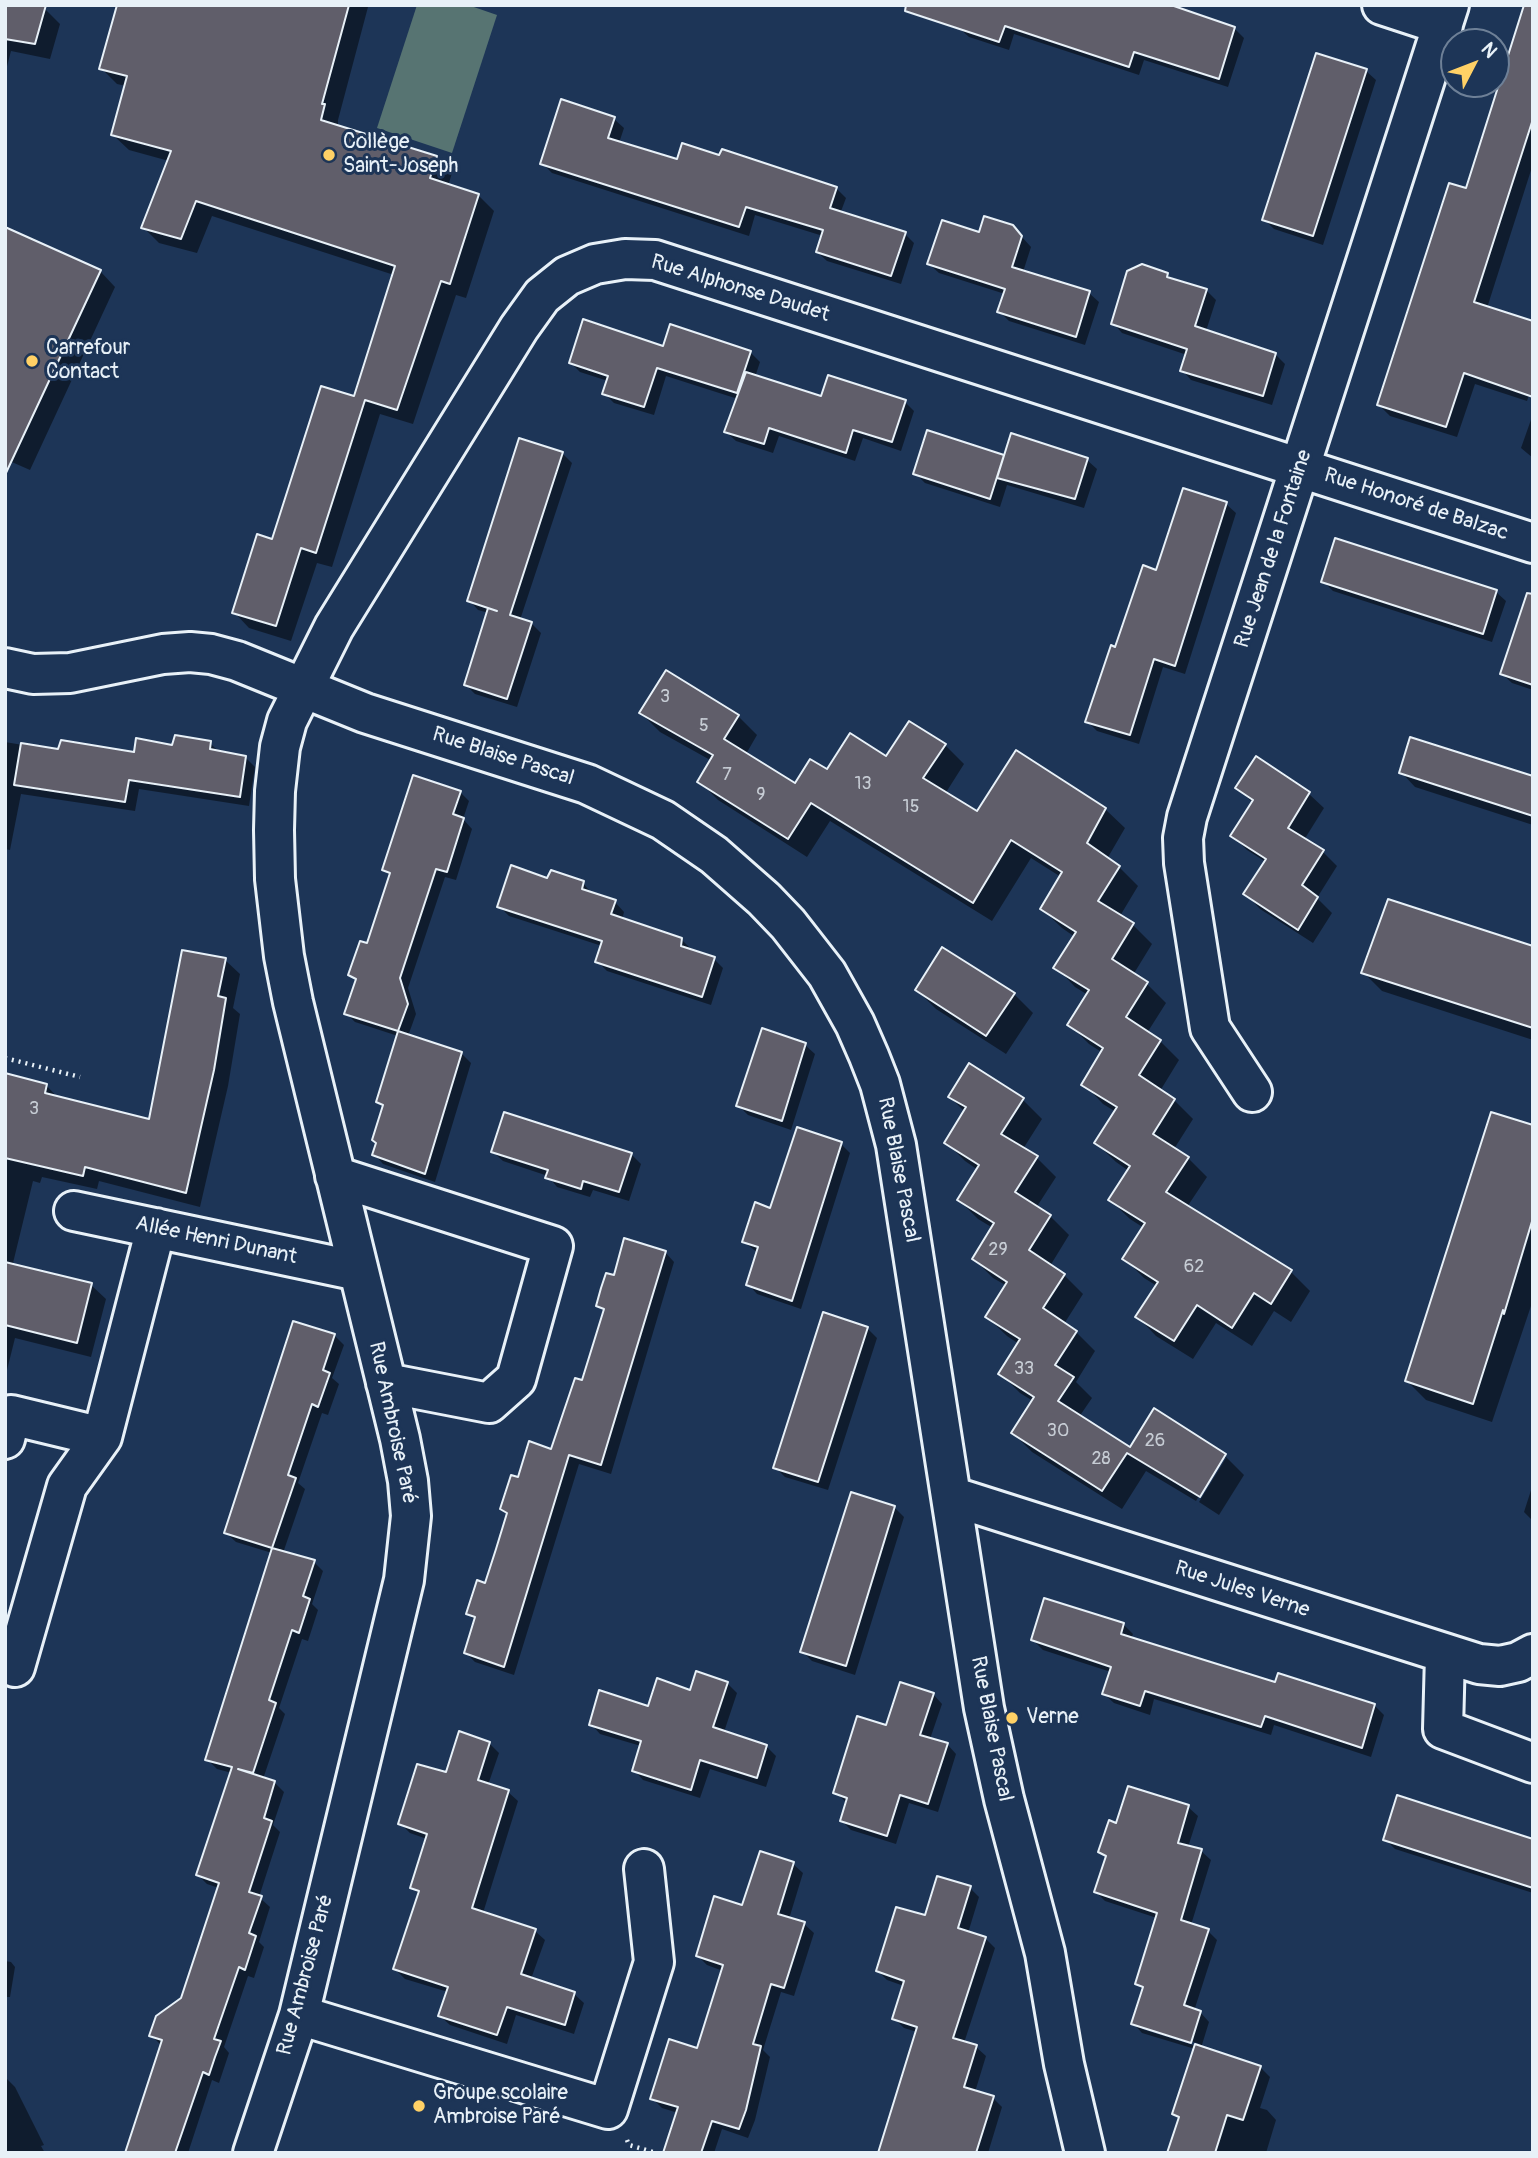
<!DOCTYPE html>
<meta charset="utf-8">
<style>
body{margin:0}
#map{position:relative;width:1538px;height:2158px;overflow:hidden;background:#1d3557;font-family:Pangolin,sans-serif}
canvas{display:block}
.frame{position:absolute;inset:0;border:7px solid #e8f1f8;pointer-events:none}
.north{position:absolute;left:1440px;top:28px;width:70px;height:70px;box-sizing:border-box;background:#1d3557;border:2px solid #6e8097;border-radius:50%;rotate:48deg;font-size:19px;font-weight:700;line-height:28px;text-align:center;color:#e8f1f8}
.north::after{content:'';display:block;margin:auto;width:24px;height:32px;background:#ffd166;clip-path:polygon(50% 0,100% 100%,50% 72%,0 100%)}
</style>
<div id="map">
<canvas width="1538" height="2158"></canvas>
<div class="frame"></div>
<div class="north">N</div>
</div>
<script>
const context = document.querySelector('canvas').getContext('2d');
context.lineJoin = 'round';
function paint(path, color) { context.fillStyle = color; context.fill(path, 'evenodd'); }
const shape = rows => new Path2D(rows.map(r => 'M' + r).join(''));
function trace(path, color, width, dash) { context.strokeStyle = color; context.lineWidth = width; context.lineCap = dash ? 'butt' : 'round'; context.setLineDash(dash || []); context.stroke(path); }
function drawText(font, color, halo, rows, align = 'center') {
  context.font = font + ' Pangolin,sans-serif'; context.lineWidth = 6; context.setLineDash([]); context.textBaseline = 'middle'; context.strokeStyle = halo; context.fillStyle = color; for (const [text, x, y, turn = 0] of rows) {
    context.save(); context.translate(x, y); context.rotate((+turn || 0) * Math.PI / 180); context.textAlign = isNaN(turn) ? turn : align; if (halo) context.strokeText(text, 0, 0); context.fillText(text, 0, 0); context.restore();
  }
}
const green = shape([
 [417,5,468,5,497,15,452,153,377,128]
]);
const shadow = shape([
 [5,5,45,9,60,24,50,59,11,51,5,74],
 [117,5,366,5,368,7,338,120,338,127,436,158,452,173,448,186,478,195,494,211,466,298,456,295,413,424,380,414,332,567,317,563,291,641,249,628,234,612,355,398,394,275,212,216,197,253,159,243,143,227,169,161,129,150,113,135,126,86,117,84,101,68],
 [1533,5,1533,164,1487,308,1533,384,1527,401,1475,384,1457,437,1390,416,1379,405,1467,190],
 [962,18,1234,28,1244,38,1228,87,1144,60,1139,75,1014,34,1009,50,969,37,959,28],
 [1366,71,1376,80,1323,245,1274,229,1264,219],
 [614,119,624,128,619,143,678,161,836,188,846,198,840,214,905,234,914,243,901,284,827,261,817,252,823,236,755,215,749,236,552,173,542,163],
 [1012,226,1031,247,1023,272,1089,293,1099,302,1085,345,1009,321,999,311,1005,294,939,273,929,264,980,234],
 [100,271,115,287,30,470,5,459],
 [1167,274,1173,280,1206,290,1216,300,1206,331,1275,354,1285,364,1272,405,1191,380,1182,370,1187,355,1122,333,1113,323],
 [665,348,750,352,760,362,755,377,823,399,905,402,914,411,901,451,863,438,855,461,779,436,773,453,736,441,726,432,738,399,666,376,654,415,614,403,604,393,608,381,580,372,571,363],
 [1533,414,1533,458,1521,448],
 [562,453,572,463,520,620,531,623,541,633,517,707,475,694,466,685,489,613,478,610,469,600],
 [1003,457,1005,459,1087,460,1097,469,1084,508,1007,485,1000,507,925,483,915,473],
 [1226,504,1236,513,1185,674,1163,667,1139,744,1097,731,1087,721,1116,649,1157,572],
 [1323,581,1496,592,1506,601,1492,642,1333,591],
 [1533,639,1533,690,1512,683,1502,674],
 [641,713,738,716,757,735,746,754,796,785,828,771,945,745,964,764,945,794,977,814,1105,809,1125,828,1107,859,1119,867,1138,886,1120,916,1133,925,1152,944,1133,975,1147,984,1166,1003,1147,1033,1160,1041,1179,1060,1160,1091,1174,1100,1193,1119,1174,1149,1188,1158,1207,1177,1187,1207,1291,1272,1310,1291,1291,1322,1274,1311,1252,1346,1216,1323,1193,1359,1156,1336,1137,1316,1157,1286,1144,1278,1125,1259,1144,1228,1130,1219,1110,1200,1129,1171,1116,1162,1096,1143,1116,1112,1103,1104,1084,1084,1103,1053,1089,1044,1070,1025,1088,995,1075,987,1056,967,1075,937,1062,928,1042,909,1061,877,1031,858,992,921,830,821,807,857,718,800,699,781,712,761,660,732],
 [5,742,59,751,135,754,210,743,220,753,245,757,255,767,249,806,139,789,135,811,21,794,10,850,5,849],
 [1256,759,1309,794,1324,808,1304,840,1322,851,1337,866,1317,898,1332,913,1313,943,1260,909,1246,894,1266,862,1247,850,1233,836,1253,803,1238,788],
 [1401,772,1533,778,1533,825,1415,787],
 [460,792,469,801,463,819,472,829,456,880,445,877,408,988,416,1014,408,1036,461,1053,471,1063,435,1182,383,1164,374,1154,384,1108,378,1102,398,1036,355,1022,346,1013,357,981,350,974,368,946,391,877,384,870],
 [548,880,583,883,592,894,615,902,624,912,622,920,682,940,691,949,714,959,723,968,711,1005,607,971,597,961,602,946,509,916,499,906],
 [1533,948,1533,1040,1382,991,1363,972],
 [225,960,240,974,233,1008,240,1014,228,1086,200,1207,99,1181,97,1189,42,1177,40,1183,33,1181,13,1263,16,1266,91,1285,106,1299,91,1357,15,1338,5,1378,5,1075,46,1085,58,1098,150,1121],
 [917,990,1014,994,1033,1013,1006,1054,936,1009],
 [805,1045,815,1054,791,1130,748,1115,738,1105],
 [950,1097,1023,1100,1042,1119,1023,1149,1037,1158,1056,1177,1036,1208,1050,1216,1069,1235,1050,1266,1064,1275,1083,1294,1064,1324,1076,1332,1095,1351,1076,1382,1092,1398,1079,1417,1130,1450,1225,1456,1244,1475,1219,1515,1199,1502,1226,1458,1222,1458,1196,1501,1146,1471,1122,1509,1032,1452,1013,1433,1033,1401,1020,1393,1001,1374,1019,1344,1007,1336,987,1317,1007,1286,993,1278,974,1259,993,1228,978,1219,959,1200,978,1170,965,1161,946,1142,965,1112],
 [1533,1127,1533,1300,1492,1422,1426,1400,1407,1381],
 [841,1144,850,1153,801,1309,757,1294,748,1284,758,1253,744,1242,772,1210],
 [493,1152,631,1154,641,1164,629,1201,593,1190,590,1197,557,1187,548,1176,503,1161],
 [665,1252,674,1262,611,1474,579,1464,514,1675,475,1662,466,1653,476,1621,468,1614,486,1586,508,1515,502,1509,519,1480,552,1451,583,1382,605,1312,598,1305,615,1277],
 [867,1328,877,1338,828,1490,785,1477,775,1467],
 [334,1335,344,1345,332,1378,339,1384,328,1415,322,1413,298,1483,305,1489,283,1553,314,1562,323,1571,312,1604,318,1610,308,1641,302,1639,279,1708,285,1714,263,1779,274,1782,284,1792,273,1825,280,1832,259,1897,270,1907,259,1942,264,1947,254,1978,248,1976,224,2047,229,2053,219,2083,212,2080,188,2153,127,2153,161,2045,151,2035,182,1999,219,1888,207,1884,198,1875,232,1773,217,1769,207,1759,272,1553,236,1542,226,1533],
 [1533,1484,1533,1521,1524,1512],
 [894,1507,904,1517,855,1675,812,1661,802,1651],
 [1123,1624,1133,1634,1131,1639,1276,1684,1374,1705,1384,1715,1371,1757,1274,1725,1271,1735,1154,1699,1150,1715,1114,1703,1104,1694,1111,1672,1043,1650,1033,1640],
 [727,1683,737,1693,724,1732,766,1746,776,1756,766,1787,710,1769,700,1798,643,1780,634,1770,641,1746,600,1734,591,1724,649,1708,691,1692],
 [933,1694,942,1704,930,1739,947,1744,956,1754,938,1812,909,1803,896,1844,851,1830,842,1821,847,1803,835,1792,887,1727],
 [489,1743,499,1753,488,1785,508,1792,518,1801,483,1913,535,1931,545,1940,531,1979,574,1994,584,2003,574,2034,516,2015,507,2044,450,2025,440,2016,448,1992,405,1979,395,1969,420,1895,412,1887,427,1839,410,1833,400,1823,447,1775],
 [1188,1807,1198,1816,1188,1847,1201,1851,1211,1860,1191,1925,1208,1931,1217,1940,1194,2011,1200,2012,1209,2022,1201,2048,1260,2067,1270,2077,1260,2108,1267,2110,1276,2120,1266,2153,1168,2153,1180,2120,1174,2113,1195,2049,1142,2033,1133,2023,1143,1990,1137,1984,1157,1918,1105,1901,1096,1892,1107,1858,1100,1852,1117,1825],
 [1142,2025,1200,2044,1199,2047,1142,2029],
 [1385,1839,1533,1841,1533,1893,1395,1849],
 [793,1864,803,1873,789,1919,804,1924,814,1933,794,1996,781,1992,763,2050,770,2057,755,2120,748,2138,722,2129,714,2153,671,2153,678,2113,662,2108,652,2098,698,2050,723,1971,707,1965,698,1956,743,1907],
 [970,1888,979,1897,968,1933,985,1938,995,1948,964,2043,976,2047,986,2056,975,2092,993,2098,1002,2107,988,2153,884,2153,917,2032,904,2028,894,2018,904,1986,887,1980,878,1971,926,1918],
 [5,1961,11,1962,15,1967,10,1997,5,1997],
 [5,2077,15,2087,44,2145,41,2146,45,2153,5,2153]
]);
const building = shape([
 [5,5,46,5,35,44,5,39,5,5],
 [117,5,349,5,322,104,325,104,321,120,437,156,430,178,479,194,450,284,441,281,397,410,365,400,316,553,301,548,276,626,232,613,257,534,272,539,321,386,354,396,395,266,196,201,181,239,141,228,171,151,111,135,127,76,99,69,117,5],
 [906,5,1171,5,1235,27,1219,79,1134,52,1129,67,1005,26,999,42,905,11,906,5],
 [1524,5,1533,5,1533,119,1474,302,1533,321,1533,397,1464,373,1446,427,1377,405,1449,183,1466,188,1524,5],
 [1316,53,1367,69,1313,236,1262,220,1316,53],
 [561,99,615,117,608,138,677,159,682,143,719,155,722,149,837,187,830,208,906,232,891,276,816,252,823,230,746,207,739,227,540,164,561,99],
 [984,216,1013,225,1022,236,1012,267,1090,291,1076,337,997,312,1005,289,927,264,942,220,979,232,984,216],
 [5,227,101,270,5,475,5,227],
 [1142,264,1168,273,1167,277,1207,289,1195,326,1276,353,1263,396,1180,371,1187,349,1111,324,1127,271,1142,264],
 [583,319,663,346,670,324,751,351,737,393,657,368,644,407,602,394,608,376,569,363,583,319],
 [746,372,821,396,828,375,906,400,892,442,853,430,846,453,769,428,764,444,724,432,746,372],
 [927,430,1004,455,990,499,913,474,927,430],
 [1011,433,1088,458,1075,499,997,478,1011,433],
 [519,438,563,452,510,615,532,622,507,699,464,685,488,608,497,611,467,601,519,438],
 [1183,488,1227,502,1175,666,1154,659,1130,735,1085,722,1111,645,1115,647,1143,565,1156,570,1183,488],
 [1335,538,1497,590,1483,634,1321,582,1335,538],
 [1527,593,1533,594,1533,685,1500,674,1527,593],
 [666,670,739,715,724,739,795,783,810,759,827,769,850,733,886,756,909,721,946,744,923,778,977,811,1016,750,1106,808,1087,843,1120,866,1098,901,1134,923,1112,959,1148,982,1126,1017,1161,1040,1139,1075,1175,1099,1153,1134,1189,1157,1166,1192,1292,1270,1271,1304,1254,1293,1232,1328,1197,1305,1174,1341,1135,1317,1158,1282,1122,1259,1145,1223,1108,1200,1130,1166,1094,1143,1117,1107,1081,1085,1103,1048,1067,1025,1089,990,1053,968,1076,932,1040,909,1062,872,1011,840,973,903,811,803,788,839,697,782,713,755,639,713,666,670],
 [175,735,211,741,210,749,246,756,240,797,129,780,125,802,14,785,21,743,58,749,61,740,134,752,136,738,172,745,175,735],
 [1410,737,1533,776,1533,816,1399,773,1410,737],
 [1256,756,1310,792,1288,828,1324,850,1302,885,1318,897,1298,930,1243,894,1266,859,1230,836,1253,800,1235,788,1256,756],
 [413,775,461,791,453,814,464,818,447,872,436,869,400,978,408,1004,398,1031,344,1014,356,979,348,975,360,941,367,943,390,873,382,870,413,775],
 [511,865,547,878,551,870,584,881,582,889,616,900,611,914,682,938,681,946,715,957,702,997,595,962,602,941,497,907,511,865],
 [1388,899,1533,946,1533,1028,1361,973,1388,899],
 [942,947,1015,993,986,1036,915,990,942,947],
 [182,950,226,958,218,996,226,998,214,1070,186,1193,85,1167,83,1176,5,1158,5,1073,47,1084,45,1093,149,1119,182,950],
 [762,1028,806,1043,782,1121,736,1106,762,1028],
 [398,1031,462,1052,425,1174,372,1155,376,1143,372,1140,383,1105,376,1102,398,1031],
 [969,1063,1024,1098,1001,1134,1038,1156,1015,1192,1051,1215,1029,1250,1065,1274,1043,1308,1077,1331,1055,1365,1074,1377,1058,1401,1130,1447,1154,1408,1226,1454,1200,1497,1127,1453,1102,1491,1011,1433,1034,1397,998,1374,1020,1339,985,1317,1007,1282,972,1259,994,1223,957,1200,979,1165,944,1143,966,1107,948,1097,969,1063],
 [504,1112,632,1153,619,1192,583,1181,581,1189,562,1183,545,1178,548,1170,491,1152,504,1112],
 [1491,1112,1533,1125,1533,1218,1504,1314,1503,1310,1473,1404,1405,1381,1491,1112],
 [797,1127,842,1142,792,1301,746,1285,758,1247,742,1242,755,1202,770,1208,797,1127],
 [624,1238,666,1251,601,1465,569,1455,504,1667,464,1653,475,1617,466,1614,477,1580,485,1583,496,1549,507,1513,500,1509,511,1475,518,1477,529,1441,551,1449,575,1378,582,1380,604,1309,596,1306,601,1288,606,1273,614,1275,624,1238],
 [5,1262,92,1283,77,1343,5,1325,5,1262],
 [823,1312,868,1327,818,1482,773,1468,823,1312],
 [293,1321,335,1334,323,1370,330,1373,318,1407,312,1404,288,1475,296,1478,272,1548,224,1533,293,1321],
 [851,1492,895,1506,846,1666,800,1652,851,1492],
 [272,1548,315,1560,303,1596,310,1599,299,1633,292,1630,269,1700,276,1703,253,1773,238,1769,275,1781,264,1818,272,1821,249,1892,262,1896,249,1933,256,1936,245,1970,239,1967,214,2039,221,2041,215,2057,209,2075,203,2072,175,2153,125,2153,162,2040,149,2036,156,2016,181,1998,219,1883,196,1875,232,1767,205,1760,272,1548],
 [1044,1598,1124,1623,1121,1634,1275,1682,1278,1673,1375,1704,1362,1748,1265,1716,1261,1727,1145,1691,1140,1706,1102,1694,1111,1667,1031,1640,1044,1598],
 [696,1671,728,1682,713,1727,767,1745,757,1778,700,1760,691,1790,660,1780,632,1771,641,1741,589,1725,599,1690,648,1706,657,1678,690,1690,696,1671],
 [900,1682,934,1693,920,1735,948,1743,928,1804,900,1795,887,1836,840,1821,847,1798,833,1793,857,1716,886,1725,900,1682],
 [459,1731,490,1742,478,1780,509,1790,472,1908,536,1929,521,1974,575,1992,565,2025,507,2007,497,2035,438,2016,448,1987,393,1969,419,1891,410,1888,427,1834,398,1824,417,1764,446,1772,459,1731],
 [1128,1786,1189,1805,1178,1843,1202,1849,1181,1920,1209,1929,1184,2005,1201,2011,1191,2043,1131,2024,1143,1987,1135,1984,1157,1913,1094,1892,1106,1856,1098,1852,1109,1820,1116,1823,1128,1786],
 [1397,1795,1533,1839,1533,1888,1383,1840,1397,1795],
 [760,1851,794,1862,778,1914,805,1922,784,1988,771,1984,753,2044,761,2046,746,2110,739,2129,712,2121,701,2153,663,2153,678,2107,650,2099,669,2039,697,2048,723,1965,696,1956,714,1896,742,1905,760,1851],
 [937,1876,971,1886,958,1928,986,1937,953,2038,977,2045,964,2087,994,2096,976,2153,878,2153,917,2027,892,2019,904,1981,876,1971,896,1907,925,1915,937,1876],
 [1195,2044,1261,2066,1243,2120,1227,2115,1215,2153,1167,2153,1179,2117,1172,2114,1195,2044]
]);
const path = shape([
 [5,1058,80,1077],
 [627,2140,629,2145,656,2153]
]);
const minor = shape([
 [1382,5,1443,25],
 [5,668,33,674,70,673,163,654,190,652,211,654,237,661,365,713,587,784,663,820,714,855,764,899,788,924,827,974,855,1024,869,1056,880,1084,896,1145,984,1708,1004,1799,1045,1953,1064,2064,1085,2153],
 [1252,1092,1210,1028,1184,863,1183,838,1187,817,1449,5],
 [335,1176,553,1246,516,1379,489,1403,386,1383],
 [74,1211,358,1271],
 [5,1439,11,1415,102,1437],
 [951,1496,1479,1664,1500,1666,1518,1662,1533,1654],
 [1445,1655,1443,1729,1533,1763],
 [15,1667,67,1486,102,1437,156,1228],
 [299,2015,608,2109,654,1962,644,1869],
 [253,2153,299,2015,404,1580,411,1516,408,1481,400,1439,293,1002,284,956,275,879,274,830,275,791,280,747,287,721,334,627,519,328,542,296,567,276,595,264,625,259,655,260,1533,543]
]);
const markers = [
 [329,155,7,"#ffd166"],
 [32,361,7,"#ffd166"],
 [1012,1718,7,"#ffd166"],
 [419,2106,7,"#ffd166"]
];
const numberNames = [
 ["3",665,697],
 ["5",704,726],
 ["7",727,775],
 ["13",863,784],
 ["9",761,795],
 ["15",911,807],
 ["3",34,1109],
 ["29",998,1250],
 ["62",1194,1267],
 ["33",1024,1369],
 ["30",1058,1431],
 ["26",1155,1441],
 ["28",1101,1459]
];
const poiNames = [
 ["Collège",343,143],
 ["Saint-Joseph",343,167],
 ["Carrefour",46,349],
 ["Contact",46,373],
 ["Verne",1026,1718],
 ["Groupe scolaire",433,2094],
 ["Ambroise Paré",433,2118]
];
const streetNames = [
 ["Rue Alphonse Daudet",740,289,17],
 ["Rue Honoré de Balzac",1416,505,18],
 ["Rue Jean de la Fontaine",1274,549,-72],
 ["Rue Blaise Pascal",503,757,18],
 ["Rue Blaise Pascal",898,1170,79],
 ["Allée Henri Dunant",216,1241,12],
 ["Rue Ambroise Paré",392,1423,78],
 ["Rue Jules Verne",1242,1590,18],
 ["Rue Blaise Pascal",991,1729,79],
 ["Rue Ambroise Paré",306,1975,-75]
];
paint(green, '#577472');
paint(shadow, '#0007');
paint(building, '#605e6a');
trace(building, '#e8f1f8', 2);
trace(minor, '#e8f1f8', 44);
trace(path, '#e8f1f8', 4.5, [2, 5]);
trace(minor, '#1d3557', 38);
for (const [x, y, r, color] of markers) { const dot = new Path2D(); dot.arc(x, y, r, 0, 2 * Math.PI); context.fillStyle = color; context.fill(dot); trace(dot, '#1d3557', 2.5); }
drawText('18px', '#c6ccd4', null, numberNames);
drawText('21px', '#e8f1f8', '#1d3557', poiNames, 'left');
drawText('21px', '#e8f1f8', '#1d3557', streetNames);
</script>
